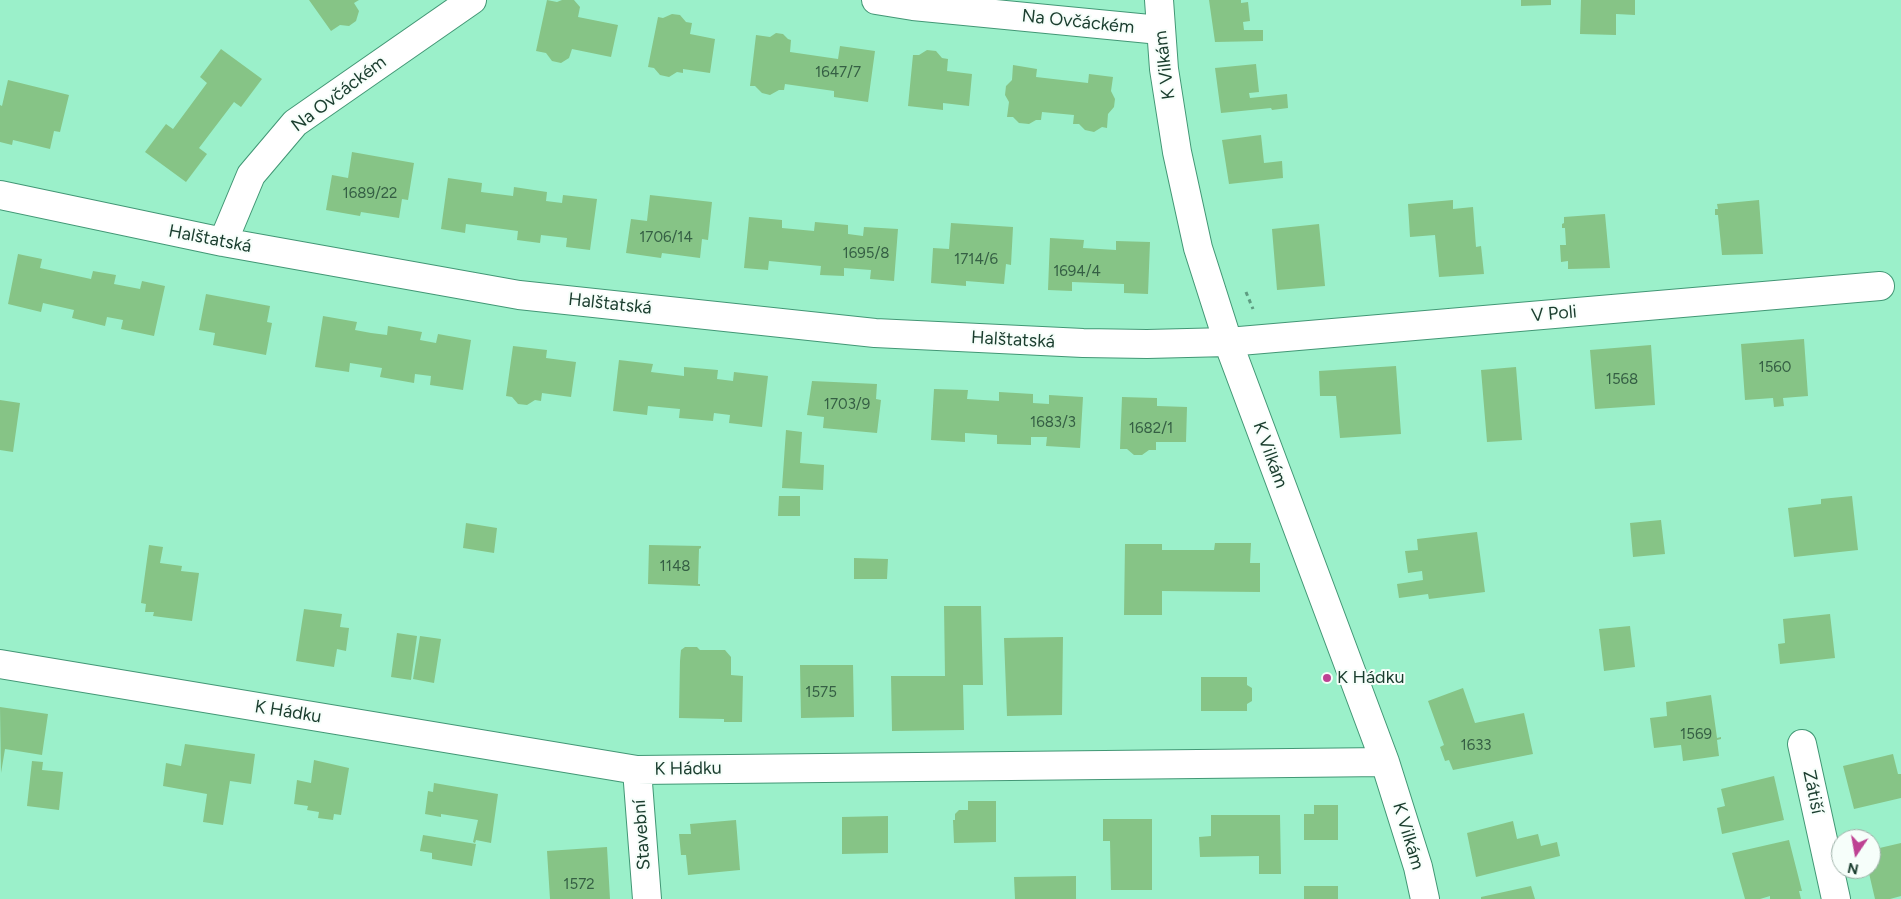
<!DOCTYPE html>
<meta charset="utf-8">
<style>
body{margin:0}
#map{position:relative;width:1901px;height:899px;overflow:hidden;background:#9bf0ca;font-family:Figtree,sans-serif}
canvas{display:block}
.north{position:absolute;left:1831px;top:829px;width:50px;height:50px;box-sizing:border-box;background:#f6fefa;border:1px solid #9eb1a8;border-radius:50%;rotate:192deg;font-size:14px;font-weight:700;line-height:20px;text-align:center;color:#1a3d2e}
.north::after{content:'';display:block;margin:auto;width:18px;height:22px;background:#be4293;clip-path:polygon(50% 0,100% 100%,50% 72%,0 100%)}
</style>
<div id="map">
<canvas width="1901" height="899"></canvas>
<div class="north">N</div>
</div>
<script>
const context = document.querySelector('canvas').getContext('2d');
context.lineJoin = 'round';
function paint(path, color) { context.fillStyle = color; context.fill(path, 'evenodd'); }
const shape = rows => new Path2D(rows.map(r => 'M' + r).join(''));
function trace(path, color, width, dash) { context.strokeStyle = color; context.lineWidth = width; context.lineCap = dash ? 'butt' : 'round'; context.setLineDash(dash || []); context.stroke(path); }
function drawText(font, color, halo, rows, align = 'center') {
  context.font = font + ' Figtree,sans-serif'; context.lineWidth = 4; context.setLineDash([]); context.textBaseline = 'middle'; context.strokeStyle = halo; context.fillStyle = color; for (const [text, x, y, turn = 0] of rows) {
    context.save(); context.translate(x, y); context.rotate((+turn || 0) * Math.PI / 180); context.textAlign = isNaN(turn) ? turn : align; if (halo) context.strokeText(text, 0, 0); context.fillText(text, 0, 0); context.restore();
  }
}
const building = shape([
 [309,0,359,0,354,3,359,11,356,21,349,26,340,25,331,31],
 [547,0,557,2,562,0,574,0,580,7,578,17,618,25,611,57,572,49,569,58,561,63,552,61,546,53,536,51],
 [1209,0,1241,0,1241,3,1248,2,1250,21,1243,22,1244,30,1263,30,1263,41,1215,42],
 [1521,0,1551,0,1551,5,1521,6],
 [1581,0,1635,0,1635,15,1616,14,1616,35,1580,34],
 [672,14,680,15,686,22,692,23,690,34,715,39,710,73,683,69,683,73,677,72,669,77,660,75,654,68,648,67,658,17,663,18],
 [776,33,783,34,788,39,791,40,790,52,838,59,840,46,875,51,868,102,834,97,834,91,785,84,784,90,779,90,770,95,762,93,755,86,750,86,756,35,770,37],
 [221,49,262,79,241,107,234,102,199,148,207,154,186,182,145,152,166,124,173,129,207,83,200,77],
 [927,50,936,51,942,58,948,59,947,71,972,74,969,106,943,103,943,110,908,106,913,55,919,55],
 [1256,64,1259,92,1249,93,1250,98,1287,94,1288,108,1272,110,1271,108,1221,113,1215,68],
 [1013,65,1037,69,1036,77,1088,83,1089,74,1113,77,1111,91,1115,99,1114,107,1108,114,1107,128,1102,127,1094,132,1085,130,1079,124,1073,124,1074,115,1042,112,1041,120,1036,120,1029,124,1019,123,1013,117,1007,117,1009,102,1005,95,1006,86,1012,80],
 [8,80,69,95,60,132,54,131,50,149,13,140,12,145,0,142,0,105,2,106],
 [1261,135,1264,163,1282,161,1283,178,1229,184,1222,140],
 [352,152,414,163,408,200,402,199,399,218,361,212,360,216,326,210,332,175,348,178],
 [448,178,482,183,481,192,513,196,514,187,547,192,546,201,562,203,563,195,597,199,590,250,566,247,567,238,541,235,540,243,517,240,518,231,466,224,465,233,441,229],
 [650,195,712,202,708,240,702,239,700,258,662,253,661,258,626,253,631,219,647,221],
 [1453,200,1453,209,1473,207,1476,247,1481,246,1484,274,1439,277,1435,235,1410,237,1408,204],
 [1759,200,1763,254,1722,255,1718,215,1715,215,1715,209,1718,209,1717,204],
 [1605,214,1610,268,1568,269,1568,261,1561,262,1560,245,1566,245,1565,228,1562,228,1562,224,1564,223,1564,217],
 [749,217,782,220,782,228,814,231,815,222,848,225,848,234,863,236,864,227,898,229,894,281,870,279,871,270,844,268,844,276,820,275,821,266,769,261,768,270,744,268],
 [951,223,1013,227,1011,265,1006,264,1004,284,966,281,966,286,931,283,933,248,949,249],
 [1319,224,1325,286,1277,290,1272,229],
 [1050,238,1084,240,1083,248,1116,250,1116,241,1150,242,1148,294,1124,293,1124,284,1072,282,1072,291,1048,290],
 [18,254,42,259,40,268,91,279,93,271,116,275,114,284,140,289,142,281,165,286,154,336,121,329,123,320,107,317,105,326,72,318,74,310,43,303,41,312,8,304],
 [206,294,270,306,267,322,272,323,266,355,213,345,215,333,199,330],
 [323,316,357,322,355,330,371,333,387,335,388,326,422,332,420,340,436,343,438,334,471,340,463,390,430,385,431,376,415,374,414,383,380,377,382,368,350,363,349,372,315,367],
 [1804,339,1808,396,1783,398,1784,406,1774,407,1773,398,1745,400,1741,344],
 [1651,345,1655,405,1595,409,1590,350],
 [513,346,547,350,546,358,576,362,571,397,542,393,541,401,535,400,527,405,518,404,512,397,506,396],
 [619,360,653,364,651,372,684,376,684,367,718,370,717,379,733,381,734,372,768,376,762,427,729,423,730,415,714,413,713,421,679,418,680,409,648,406,647,415,613,411],
 [1396,366,1401,434,1340,438,1336,396,1320,396,1319,371],
 [1516,367,1522,440,1487,442,1481,370],
 [812,381,877,384,876,399,881,400,877,433,823,428,824,417,807,415],
 [934,389,968,390,967,399,999,401,999,392,1033,394,1033,403,1049,404,1049,395,1083,397,1080,448,1046,446,1047,437,1031,437,1031,445,997,444,997,435,965,433,965,442,931,440],
 [1122,397,1157,398,1157,406,1187,407,1186,442,1156,442,1156,450,1149,450,1142,455,1134,455,1127,449,1120,449],
 [0,400,20,403,13,452,0,450],
 [786,430,802,432,800,463,824,465,823,490,782,488],
 [779,496,800,496,800,516,778,516],
 [1852,496,1858,550,1794,557,1788,508,1821,504,1821,499],
 [1661,520,1665,554,1633,557,1630,523],
 [466,523,497,528,494,553,463,548],
 [1477,532,1485,592,1429,599,1428,594,1399,598,1397,584,1423,580,1422,571,1408,573,1405,551,1418,550,1417,539],
 [1215,543,1251,543,1250,563,1260,563,1260,592,1162,591,1162,615,1124,615,1125,544,1162,544,1162,550,1214,550],
 [149,545,163,547,160,563,182,566,181,571,199,573,192,621,153,616,154,612,145,612,146,604,141,603],
 [649,545,701,546,701,548,699,549,698,584,700,584,700,586,648,584],
 [854,558,888,559,887,579,854,579],
 [944,606,981,606,983,685,963,685,964,730,892,731,891,676,945,676],
 [304,609,342,614,340,627,349,628,346,651,337,649,334,667,296,661],
 [1830,614,1835,658,1780,664,1778,644,1785,643,1783,619],
 [1630,626,1635,667,1604,671,1599,629],
 [397,633,417,636,411,680,391,677],
 [420,636,441,639,434,683,413,679],
 [1063,637,1062,715,1007,716,1004,638],
 [685,647,697,647,700,650,725,650,731,657,731,675,743,676,742,722,724,722,724,719,679,718,680,661,681,650],
 [800,665,853,665,854,717,801,718],
 [1201,677,1247,677,1247,685,1252,688,1252,701,1247,704,1247,711,1201,711],
 [1463,688,1475,723,1524,713,1533,754,1453,770,1449,760,1445,761,1440,747,1444,745,1428,701],
 [1711,695,1717,738,1721,737,1721,739,1717,740,1719,756,1683,761,1681,745,1654,748,1650,718,1667,716,1666,702],
 [0,707,48,714,42,755,5,749,1,773],
 [185,744,255,754,251,784,230,781,223,825,203,822,207,794,163,786,166,763,181,766],
 [1893,754,1898,774,1901,774,1901,798,1854,809,1843,766],
 [314,760,349,768,341,815,334,814,333,820,318,818,319,812,307,810,308,806,294,804,297,780,311,783],
 [32,761,43,762,42,770,63,772,59,810,27,806],
 [1774,776,1784,820,1722,834,1717,808,1725,806,1721,789],
 [434,783,498,794,491,843,476,840,475,843,473,842,478,820,441,814,441,817,425,814,428,791,433,792],
 [968,801,996,801,996,842,954,843,953,820,955,820,955,814,959,810,968,810],
 [1314,805,1338,805,1338,840,1304,840,1304,814,1314,814],
 [1211,815,1280,815,1281,874,1259,874,1259,856,1200,857,1199,837,1211,836],
 [888,816,888,853,842,854,842,817],
 [1103,819,1152,819,1152,890,1111,890,1110,841,1103,841],
 [736,820,740,870,688,875,686,855,681,855,679,834,691,834,690,824],
 [1513,821,1517,839,1538,834,1541,846,1557,842,1560,856,1476,877,1467,833],
 [423,835,476,844,472,866,432,859,432,853,420,851],
 [1789,840,1802,891,1799,891,1801,899,1770,899,1770,896,1760,899,1745,899,1732,853],
 [1901,843,1901,896,1890,899,1875,899,1868,869,1871,869,1871,850],
 [607,847,610,899,550,899,547,851],
 [1076,876,1076,899,1015,899,1014,877],
 [1304,886,1338,886,1338,899,1304,899],
 [1531,886,1535,899,1481,899,1481,897]
]);
const path = shape([
 [1246,292,1253,309]
]);
const minor = shape([
 [876,0,913,6,1160,30],
 [1159,0,1164,69,1177,152,1198,248,1228,342,1385,762,1418,867,1425,899],
 [0,195,223,242,519,295,875,333,1083,343,1147,344,1228,342,1880,286],
 [223,242,251,175,295,123,472,0],
 [0,664,637,770,1385,762],
 [1802,744,1836,899],
 [637,770,647,899]
]);
const markers = [
 [1327,678,5,"#be4293"]
];
const numberNames = [
 ["1647/7",838,73],
 ["1689/22",370,194],
 ["1706/14",666,238],
 ["1695/8",866,254],
 ["1714/6",976,260],
 ["1694/4",1077,272],
 ["1560",1775,368],
 ["1568",1622,380],
 ["1703/9",847,405],
 ["1683/3",1053,423],
 ["1682/1",1151,429],
 ["1148",675,567],
 ["1575",821,693],
 ["1569",1696,735],
 ["1633",1476,746],
 ["1572",579,885]
];
const streetNames = [
 ["Na Ovčáckém",1078,22,6],
 ["K Vilkám",1165,65,-97],
 ["Na Ovčáckém",339,94,-37],
 ["Halštatská",210,239,11],
 ["Halštatská",610,304,6],
 ["V Poli",1554,314,-5],
 ["Halštatská",1013,340,3],
 ["K Vilkám",1270,455,70],
 ["K Hádku",288,712,9],
 ["K Hádku",688,769,-1],
 ["Zátiší",1813,792,78],
 ["Stavební",642,835,-94],
 ["K Vilkám",1408,836,73]
];
const poiNames = [
 ["K Hádku",1337,678]
];
paint(building, '#86c486');
trace(minor, '#429775', 30);
trace(path, '#5e9c81', 3, [4, 4]);
trace(minor, '#fff', 28);
for (const [x, y, r, color] of markers) { const dot = new Path2D(); dot.arc(x, y, r, 0, 2 * Math.PI); context.fillStyle = color; context.fill(dot); trace(dot, '#f6fefa', 2); }
drawText('15px', '#355f44', null, numberNames);
drawText('18px', '#1a3d2e', '#f6fefa', streetNames);
drawText('18px', '#1a3d2e', '#f6fefa', poiNames, 'left');
</script>
